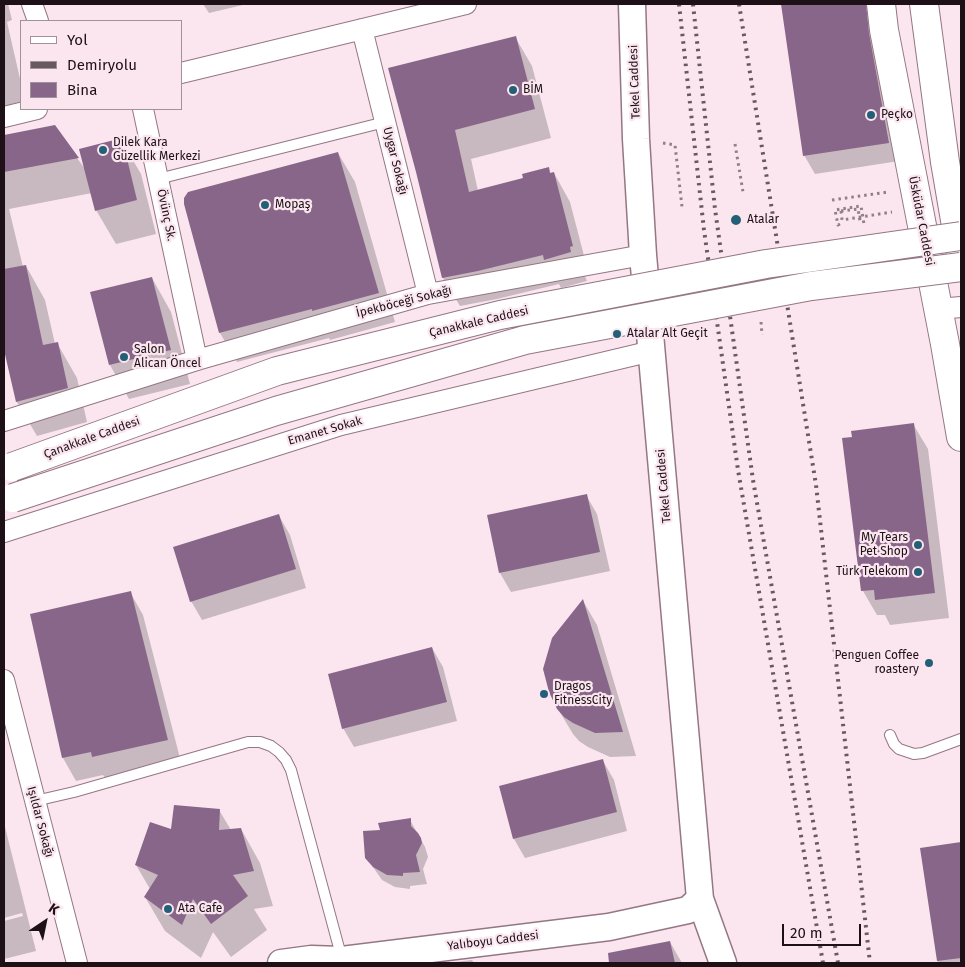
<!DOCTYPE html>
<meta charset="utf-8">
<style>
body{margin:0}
#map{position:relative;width:965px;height:967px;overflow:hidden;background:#fbe6ef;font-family:"Fira Sans",sans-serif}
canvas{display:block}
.frame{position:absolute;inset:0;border:5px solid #1d1117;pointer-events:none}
.legend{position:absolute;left:20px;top:20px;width:162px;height:90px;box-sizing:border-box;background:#fbe6ef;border:1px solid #a29199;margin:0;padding:6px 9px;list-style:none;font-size:15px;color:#1d1117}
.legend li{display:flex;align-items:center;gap:10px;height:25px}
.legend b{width:25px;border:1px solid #a29199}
.north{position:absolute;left:20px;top:897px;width:50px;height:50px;-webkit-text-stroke:4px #fbe6ef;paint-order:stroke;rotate:34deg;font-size:14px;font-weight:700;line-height:20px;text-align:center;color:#1d1117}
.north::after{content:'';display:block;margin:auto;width:18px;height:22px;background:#1d1117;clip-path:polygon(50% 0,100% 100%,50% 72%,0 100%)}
.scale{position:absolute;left:782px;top:924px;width:79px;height:22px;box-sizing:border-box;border:2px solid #1d1117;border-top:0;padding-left:6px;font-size:15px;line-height:18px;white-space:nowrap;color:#1d1117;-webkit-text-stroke:4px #fbe6ef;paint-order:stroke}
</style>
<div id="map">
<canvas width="965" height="967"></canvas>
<div class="frame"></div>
<ul class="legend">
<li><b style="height:6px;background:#fff"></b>Yol</li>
<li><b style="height:6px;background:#685960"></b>Demiryolu</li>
<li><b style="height:14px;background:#886689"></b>Bina</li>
</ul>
<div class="north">K</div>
<div class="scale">20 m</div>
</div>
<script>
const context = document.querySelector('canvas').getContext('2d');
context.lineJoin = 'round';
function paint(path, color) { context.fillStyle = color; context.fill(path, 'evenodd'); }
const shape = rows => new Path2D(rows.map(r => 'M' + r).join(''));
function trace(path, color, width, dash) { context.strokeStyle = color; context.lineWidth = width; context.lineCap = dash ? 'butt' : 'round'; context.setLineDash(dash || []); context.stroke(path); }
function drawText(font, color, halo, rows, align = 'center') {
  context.font = font + ' "Fira Sans",sans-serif'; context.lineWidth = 4.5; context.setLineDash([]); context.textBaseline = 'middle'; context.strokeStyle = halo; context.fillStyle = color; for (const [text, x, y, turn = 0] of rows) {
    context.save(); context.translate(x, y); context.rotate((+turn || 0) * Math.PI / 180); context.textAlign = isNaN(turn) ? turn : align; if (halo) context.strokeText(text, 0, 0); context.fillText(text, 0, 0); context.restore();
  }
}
const shadow = shape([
 [4,4,8,4,12,20,7,22,21,83,21,109,4,113],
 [203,4,247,4,209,13],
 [782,4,877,4,899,161,815,174,804,155],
 [515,37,532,66,551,138,471,159,478,191,524,179,548,168,551,174,554,173,570,202,589,275,585,276,587,281,561,288,559,284,497,299,460,306,443,278,417,172],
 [54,126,85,169,121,140,141,174,156,234,116,244,96,210,92,193,9,209,23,267,26,266,45,300,55,344,57,343,77,378,87,422,37,436,17,402,4,338,4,137],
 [338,153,355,182,395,322,330,340,329,338,237,362,220,333,185,204],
 [152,278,171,312,190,384,129,399,110,365,91,293],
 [913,424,928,449,949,618,890,625,885,615,877,615,863,591],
 [586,495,597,514,610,571,511,592,500,573],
 [279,516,290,535,306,588,202,620,191,601],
 [130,592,143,615,181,762,106,779,103,775,76,781,63,758],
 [583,601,597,625,636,756,610,757,588,747,579,741,573,734,558,709],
 [432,648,443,667,457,721,354,747,343,728],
 [603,761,614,780,627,831,525,858,514,839],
 [219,810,231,830,241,829,260,863,273,906,254,909,267,930,231,957,213,932,201,958,165,931,145,897,150,889,136,865,172,830],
 [410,820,425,847,428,857,423,869,427,884,410,886,410,889,395,887,382,880,366,857,381,831],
 [4,823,36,951,4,959,4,921,23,916,22,913,4,918],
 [961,843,961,963,938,963,921,849],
 [670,942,682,963,611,963,610,954],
 [472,960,474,963,448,963]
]);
const building = shape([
 [781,4,866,4,869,33,889,143,803,156],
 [516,36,535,109,455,130,469,192,523,178,522,174,549,167,550,173,554,172,573,246,570,247,571,252,544,260,543,255,478,271,442,278,416,172,388,68],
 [55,125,79,158,4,172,4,135],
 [122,138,137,200,95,211,79,149],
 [338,152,379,293,312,311,312,309,219,333,184,204,184,198,188,192],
 [26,265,43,345,58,342,68,388,16,402,4,350,4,269],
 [152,277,171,350,109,365,90,292],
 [914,423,935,593,875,600,874,590,861,591,842,438,852,437,851,431],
 [587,494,600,552,499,573,487,515],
 [279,514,296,569,190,602,173,547],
 [131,591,168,740,92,757,91,752,62,758,30,614],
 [583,599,623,732,595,733,573,723,564,717,557,709,549,692,543,669,552,638],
 [432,647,447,702,342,729,328,674],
 [603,759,617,812,513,839,499,786],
 [174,805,220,809,219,830,241,828,254,871,233,875,248,896,211,924,193,899,182,925,144,897,158,875,135,865,150,822,171,829],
 [411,818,411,826,418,833,421,838,422,843,416,855,420,872,403,873,403,876,387,875,373,867,365,858,363,831,380,830,378,823],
 [961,842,961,958,937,961,920,848],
 [670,941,675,963,609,963,608,953]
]);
const path = shape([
 [663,143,675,145,682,207],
 [735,144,743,192],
 [832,200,888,192],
 [841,211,842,220,892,212],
 [761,322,762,335]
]);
const service = shape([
 [158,179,385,122],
 [890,735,894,744,899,749,914,754,923,753,961,739],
 [35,801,74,792,248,742,260,742,271,746,279,752,286,760,291,770,342,959]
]);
const minor = shape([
 [32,4,38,21],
 [362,29,428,294],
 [181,73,466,4],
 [143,109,197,360],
 [4,117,37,109],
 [938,309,961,307],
 [4,421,197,360,428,294,643,255],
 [4,532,341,425,652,351],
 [4,680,77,963]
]);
const tertiary = shape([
 [632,4,636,139,643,255,700,899,723,963],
 [281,963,311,959,342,960,609,927,688,910,700,899]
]);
const primary = shape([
 [881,4,884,30,945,344,961,437],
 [924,4,945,162,961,255]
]);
const rail = shape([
 [679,4,704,230,738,470,823,963],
 [693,4,715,209,753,480,838,963],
 [739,4,816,485,870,963]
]);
const pathBridge = shape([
 [841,211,858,209,860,221,858,222],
 [840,224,838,225,835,210,861,206,864,224]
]);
const secondaryBridge = shape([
 [12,467,277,371,500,315,766,264,961,236],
 [13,498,276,411,525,340,811,286,961,267]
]);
const markers = [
 [513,90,5,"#235f77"],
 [871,115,5,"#235f77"],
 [103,150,5,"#235f77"],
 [265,205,5,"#235f77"],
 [736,220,6,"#235f77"],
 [617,334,5,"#235f77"],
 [124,357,5,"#235f77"],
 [918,545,5,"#235f77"],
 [918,572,5,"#235f77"],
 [929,663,5,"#235f77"],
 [544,694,5,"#235f77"],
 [168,909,5,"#235f77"]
];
const streetNames = [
 ["Tekel Caddesi",635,82,-92],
 ["Uygar Sokağı",395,161,76],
 ["Övünç Sk.",166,215,78],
 ["Üsküdar Caddesi",921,221,79],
 ["İpekböceği Sokağı",404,302,-14],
 ["Çanakkale Caddesi",479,322,-13],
 ["Emanet Sokak",325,431,-16],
 ["Çanakkale Caddesi",92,438,-20],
 ["Tekel Caddesi",664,486,-95],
 ["Işıldar Sokağı",40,822,75],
 ["Yalıboyu Caddesi",493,941,-7]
];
const poiNames = [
 ["BİM",523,90],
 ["Peçko",881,115],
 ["Dilek Kara",113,143],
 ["Güzellik Merkezi",113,157],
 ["Mopaş",275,205],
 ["Atalar",747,220],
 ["Atalar Alt Geçit",627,334],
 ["Salon",134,350],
 ["Alican Öncel",134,364],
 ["My Tears",908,538,"right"],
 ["Pet Shop",908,552,"right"],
 ["Türk Telekom",908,572,"right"],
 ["Penguen Coffee",919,656,"right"],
 ["roastery",919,670,"right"],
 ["Dragos",554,687],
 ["FitnessCity",554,701],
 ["Ata Cafe",178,909]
];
paint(shadow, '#0003');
paint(building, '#886689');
trace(service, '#957684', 12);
trace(minor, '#957684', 22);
trace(tertiary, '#957684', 29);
trace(primary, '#957684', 30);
trace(path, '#907f87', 3, [2.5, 4]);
trace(service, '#fff', 10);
trace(minor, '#fff', 20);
trace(tertiary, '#fff', 26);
trace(primary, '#fff', 28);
trace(rail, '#685960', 4, [2.5, 5]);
trace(secondaryBridge, '#957684', 30, []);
trace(pathBridge, '#907f87', 3, [2.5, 4]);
trace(secondaryBridge, '#fff', 28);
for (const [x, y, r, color] of markers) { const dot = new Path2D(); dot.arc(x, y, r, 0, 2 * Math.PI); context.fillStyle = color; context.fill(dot); trace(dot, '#fbe6ef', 2); }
drawText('12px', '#1d1117', '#fbe6ef', streetNames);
drawText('12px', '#1d1117', '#fbe6ef', poiNames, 'left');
</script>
